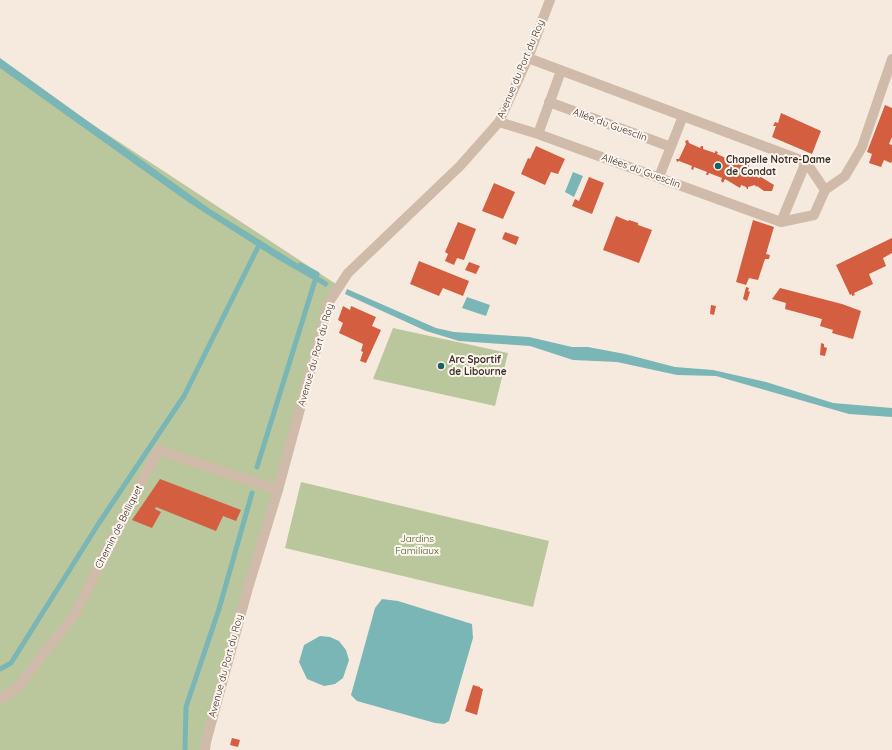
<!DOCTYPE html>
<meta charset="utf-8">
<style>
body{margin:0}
canvas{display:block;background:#f6eadf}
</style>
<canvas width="892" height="750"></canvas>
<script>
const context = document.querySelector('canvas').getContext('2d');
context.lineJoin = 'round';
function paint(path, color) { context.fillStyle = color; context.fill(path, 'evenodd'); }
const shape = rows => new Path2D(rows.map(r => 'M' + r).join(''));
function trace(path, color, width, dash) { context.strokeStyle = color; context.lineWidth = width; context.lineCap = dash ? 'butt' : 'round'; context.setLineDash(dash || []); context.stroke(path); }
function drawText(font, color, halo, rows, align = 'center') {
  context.font = font + ' Quicksand,sans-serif'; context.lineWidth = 4; context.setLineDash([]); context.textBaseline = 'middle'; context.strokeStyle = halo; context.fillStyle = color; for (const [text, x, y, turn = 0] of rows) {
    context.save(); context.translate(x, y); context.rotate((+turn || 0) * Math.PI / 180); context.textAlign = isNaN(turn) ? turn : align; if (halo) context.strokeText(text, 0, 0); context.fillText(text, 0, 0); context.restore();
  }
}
const green = shape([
 [0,64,339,286,227,666,209,750,0,750],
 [393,328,508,353,495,406,373,379],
 [301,482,549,541,533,607,285,548]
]);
const water = shape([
 [0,58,210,209,329,283,326,287,277,259,188,202,0,68],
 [573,172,583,176,574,197,565,192],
 [347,289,436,328,454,332,529,337,572,347,588,347,625,354,675,367,713,370,766,382,833,403,892,408,892,417,849,414,716,376,677,375,617,362,573,360,530,346,459,341,426,331,345,294],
 [467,297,490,305,486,316,462,308],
 [382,599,398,601,472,624,473,638,449,721,444,724,435,723,357,701,351,695,375,608],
 [320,636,330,637,339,641,346,650,349,660,343,678,335,684,324,686,307,679,299,662,304,645]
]);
const stream = shape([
 [257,467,317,274,300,265],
 [0,669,11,663,99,523,184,396,260,243],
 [185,750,186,707,219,609,252,493]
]);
const building = shape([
 [885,105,892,108,892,137,889,144,892,145,892,161,891,163,884,160,881,167,869,163,872,154,867,152],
 [781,113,821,131,812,154,772,137,776,126,773,126,775,122,778,123],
 [688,140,689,143,700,148,701,146,703,146,703,149,715,153,715,151,718,152,717,154,730,160,731,156,734,157,733,161,747,166,747,165,749,165,749,167,753,169,755,168,757,170,755,171,758,178,761,177,774,185,772,191,764,191,757,186,756,187,755,185,748,187,748,189,747,189,746,187,741,185,740,188,725,179,723,183,721,181,722,178,709,173,708,175,706,175,707,172,694,167,693,170,691,169,692,166,679,161,677,162,676,159,679,159,686,144,685,141],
 [536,146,565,159,558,174,551,172,545,185,521,174,528,158,530,159],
 [589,177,604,183,592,214,572,206,575,199,579,201],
 [494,183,515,192,503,219,482,211],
 [616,216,628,221,629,220,638,223,638,225,652,230,639,263,603,250],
 [753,220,774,227,766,254,770,255,769,259,765,259,758,280,749,278,746,285,736,282],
 [458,222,476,229,464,260,457,258,454,265,445,261,448,254,445,252],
 [505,232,519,237,516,245,502,239],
 [892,238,892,253,883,258,886,266,869,274,873,284,854,293,855,295,852,296,852,294,850,295,836,265],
 [419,261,469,281,463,296,443,288,439,296,410,284],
 [469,262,480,266,476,274,465,270],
 [746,287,749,288,748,291,750,292,747,301,743,299],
 [780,288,842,304,861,311,853,339,832,333,833,330,820,326,822,319,785,309,786,303,772,299],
 [711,305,716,306,714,315,710,314],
 [343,306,350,310,351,306,376,317,372,326,381,330,366,363,360,361,363,352,361,351,363,344,339,333,343,323,338,320],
 [821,343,824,344,824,347,827,348,825,356,820,355],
 [160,479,241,510,236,521,223,516,216,531,156,507,155,509,161,512,152,528,132,520],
 [473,685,480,687,480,688,483,689,477,715,465,711],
 [232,738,240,740,238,747,230,745]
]);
const minor = shape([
 [549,102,671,147],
 [499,122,538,134,781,222,814,215,825,190,806,162,528,58],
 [538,134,561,71],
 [659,177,683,116],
 [825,190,845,176,862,147,892,59],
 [781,222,806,162],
 [0,699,17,688,75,614,158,450,278,490],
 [205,750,206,742,248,588,278,490,329,302,348,273,460,166,499,122,528,58,550,0]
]);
const markers = [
 [718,166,4,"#1a6163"],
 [441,366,4,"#1a6163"]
];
const streetNames = [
 ["Avenue du Port du Roy",521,69,-67],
 ["Allée du Guesclin",610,125,20],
 ["Allées du Guesclin",641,171,20],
 ["Avenue du Port du Roy",316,355,-74],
 ["Chemin de Belliquet",119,527,-63],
 ["Avenue du Port du Roy",226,666,-75]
];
const poiNames = [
 ["Chapelle Notre-Dame",726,160],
 ["de Condat",726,172],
 ["Arc Sportif",449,360],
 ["de Libourne",449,372]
];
const parkNames = [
 ["Jardins",417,539],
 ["Familiaux",417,551]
];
paint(green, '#bac79d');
paint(water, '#7ab6b6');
trace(stream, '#7ab6b6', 5);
paint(building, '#d35f40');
trace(minor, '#d0baa9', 10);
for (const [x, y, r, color] of markers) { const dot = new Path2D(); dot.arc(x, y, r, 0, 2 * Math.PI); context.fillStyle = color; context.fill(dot); trace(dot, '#fcf5ed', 1.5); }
drawText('10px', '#3c2f2a', '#fcf5ed', streetNames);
drawText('bold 10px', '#3c2f2a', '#fcf5ed', poiNames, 'left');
drawText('10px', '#4c5e2a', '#fcf5ed', parkNames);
</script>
